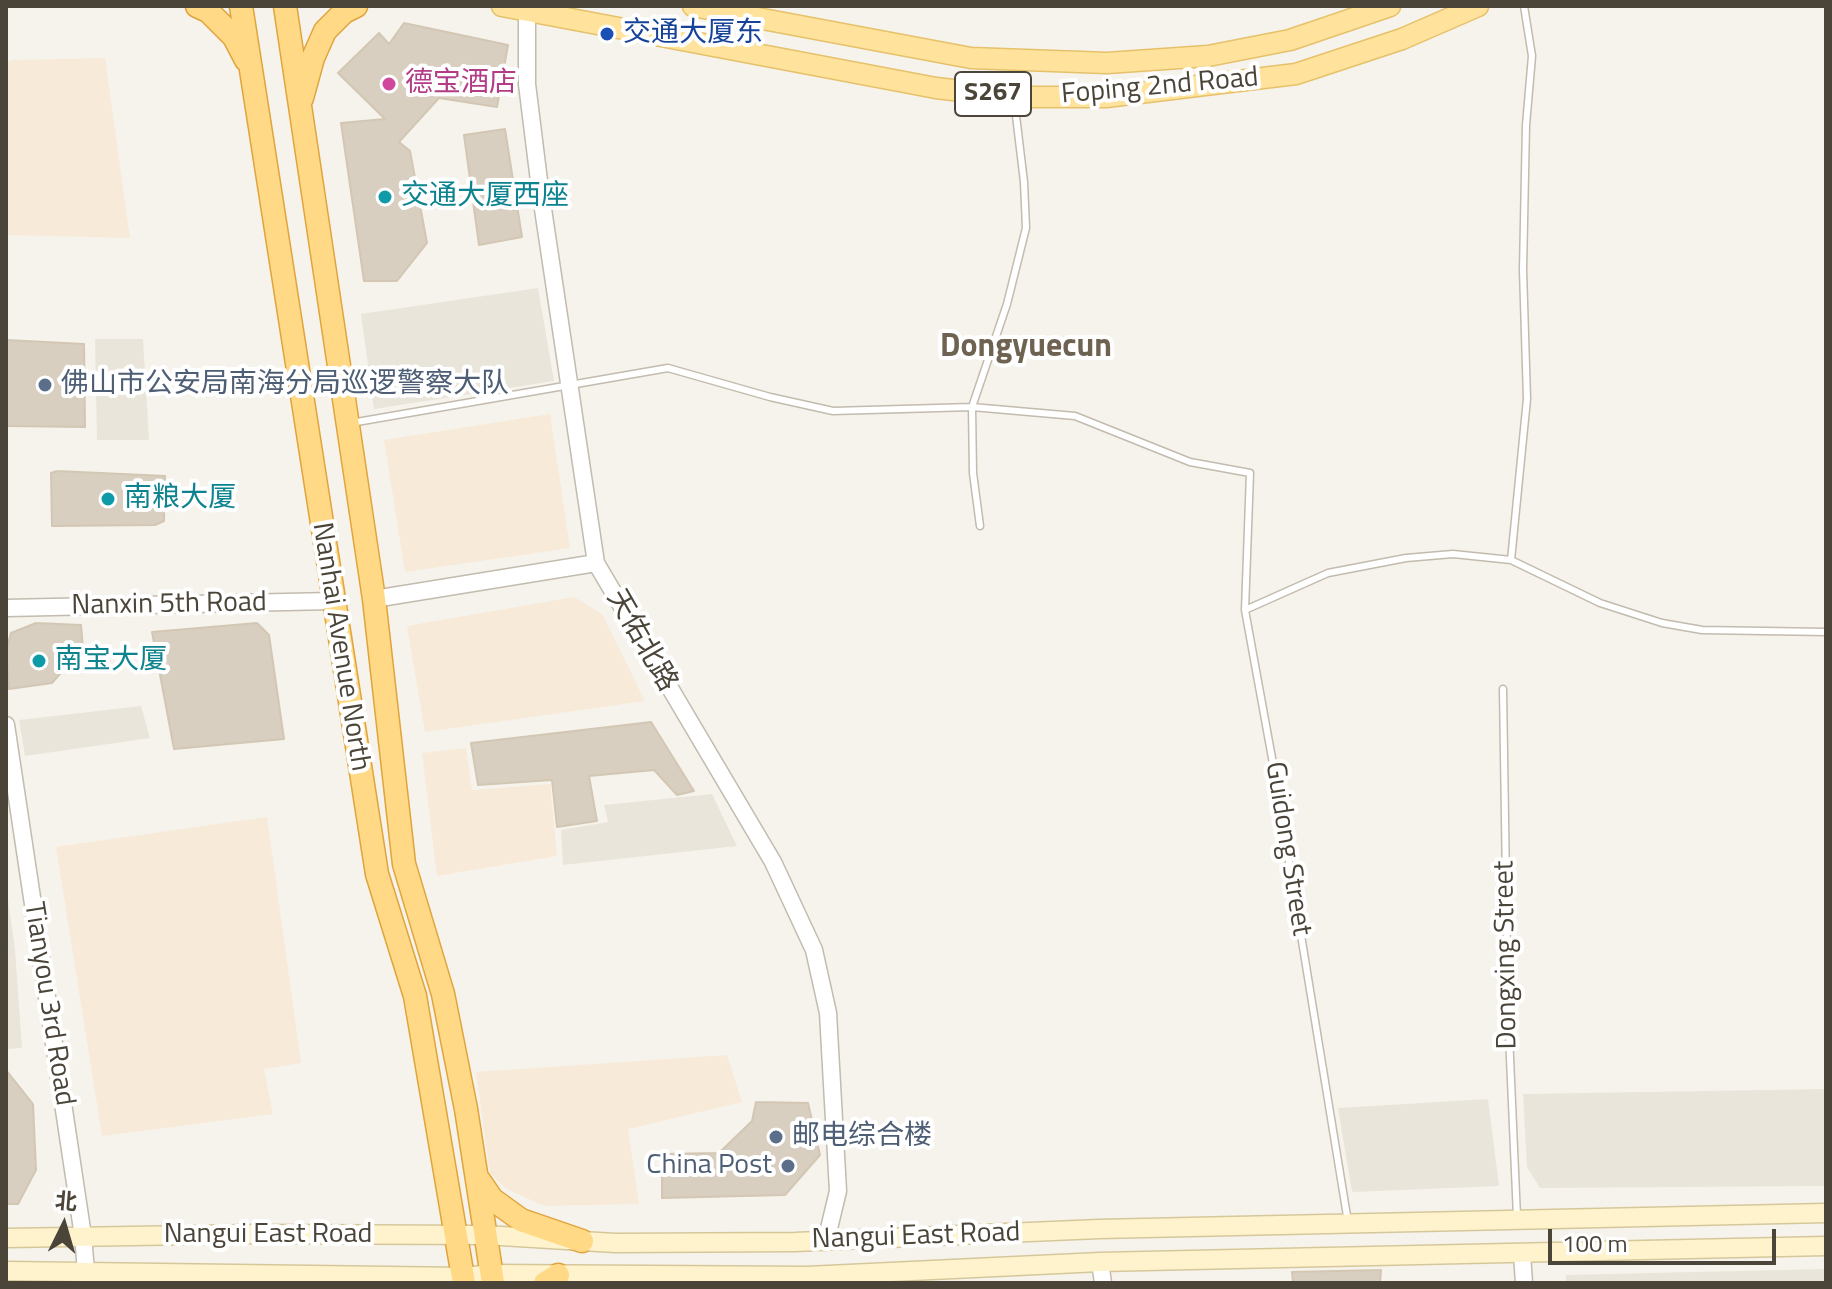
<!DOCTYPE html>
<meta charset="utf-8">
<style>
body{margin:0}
#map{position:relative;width:1832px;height:1289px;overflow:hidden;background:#f6f3ec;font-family:"Titillium Web","Noto Sans SC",sans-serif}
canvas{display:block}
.frame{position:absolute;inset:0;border:8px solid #4b4439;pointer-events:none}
.north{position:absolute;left:24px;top:1185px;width:80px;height:80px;-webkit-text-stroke:6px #fff;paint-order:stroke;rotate:5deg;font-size:22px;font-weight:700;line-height:32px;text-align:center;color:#4b4439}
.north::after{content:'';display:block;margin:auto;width:28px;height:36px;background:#4b4439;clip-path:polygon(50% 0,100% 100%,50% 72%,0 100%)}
.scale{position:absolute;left:1548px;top:1229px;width:228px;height:36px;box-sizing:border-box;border:4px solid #4b4439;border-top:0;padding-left:10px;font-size:24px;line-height:28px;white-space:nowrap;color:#4b4439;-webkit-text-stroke:6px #fff;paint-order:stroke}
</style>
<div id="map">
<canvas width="1832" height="1289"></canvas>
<div class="frame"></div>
<div class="north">北</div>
<div class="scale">100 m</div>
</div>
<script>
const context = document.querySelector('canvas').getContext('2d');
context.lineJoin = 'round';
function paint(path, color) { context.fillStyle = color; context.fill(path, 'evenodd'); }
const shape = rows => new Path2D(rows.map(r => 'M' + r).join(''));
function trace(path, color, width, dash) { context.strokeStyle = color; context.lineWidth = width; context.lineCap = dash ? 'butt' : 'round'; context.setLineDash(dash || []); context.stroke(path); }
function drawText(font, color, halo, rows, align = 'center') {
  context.font = font + ' "Titillium Web","Noto Sans SC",sans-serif'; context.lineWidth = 8; context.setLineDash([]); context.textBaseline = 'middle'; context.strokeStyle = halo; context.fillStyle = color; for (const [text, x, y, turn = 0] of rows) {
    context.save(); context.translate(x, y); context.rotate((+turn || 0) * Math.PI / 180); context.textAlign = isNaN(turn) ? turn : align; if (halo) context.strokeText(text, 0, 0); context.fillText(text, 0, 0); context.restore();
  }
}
const residential = shape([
 [538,288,554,381,374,409,361,314],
 [95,339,143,339,149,440,97,440],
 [141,706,150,738,25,756,19,720],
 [712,794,737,846,563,865,561,830,608,822,604,805],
 [6,885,15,950,22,1048,6,1049],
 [1826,1089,1826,1186,1540,1188,1527,1167,1523,1094],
 [1488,1099,1499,1186,1352,1192,1338,1108],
 [1826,1269,1826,1283,1566,1283,1566,1275]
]);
const commercial = shape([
 [105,58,130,238,6,235,6,63,11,60],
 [550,414,570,548,405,572,384,440],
 [574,597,602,614,645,701,425,732,407,626],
 [466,748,472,790,550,784,557,856,437,876,422,753],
 [267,817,301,1063,264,1069,273,1114,102,1136,56,847],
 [727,1055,742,1102,628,1129,639,1204,544,1206,505,1188,490,1173,476,1072]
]);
const building = shape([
 [404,23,508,45,497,107,439,98,399,142,410,151,427,243,397,281,364,281,341,123,385,119,338,73,379,33,389,44,404,23],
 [505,129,522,237,479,245,464,135,505,129],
 [6,340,84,344,85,427,6,426,6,340],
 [57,471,165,476,164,521,155,525,52,526,51,473,57,471],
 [36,623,81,625,83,648,52,683,9,689,6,650,11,633,36,623],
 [257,623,269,635,284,739,174,749,152,632,257,623],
 [651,722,694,791,677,795,654,770,589,776,597,821,557,827,552,780,478,785,471,743,651,722],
 [6,1070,33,1104,36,1170,18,1204,6,1204,6,1070],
 [756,1102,808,1103,820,1155,785,1195,662,1198,662,1154,719,1153,752,1121,756,1102],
 [1381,1270,1380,1283,1293,1283,1292,1272,1381,1270]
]);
const service = shape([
 [351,423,668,368,770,397,833,411,972,407,1075,416,1190,462,1250,473,1245,610,1272,758,1348,1222],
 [980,526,973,473,972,407,1007,304,1026,228,1024,182,1014,99],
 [1511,560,1527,399,1523,270,1526,125,1532,56,1524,6],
 [1245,610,1328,573,1406,558,1453,554,1511,560,1600,603,1662,623,1702,630,1826,632],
 [1503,689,1508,1012,1517,1217]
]);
const tertiary = shape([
 [527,10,527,84,540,189,596,563,773,862,814,950,828,1013,838,1191,826,1241],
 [374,599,596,563],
 [6,608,332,601],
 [6,725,83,1236,87,1283],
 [1522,1254,1524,1283],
 [1100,1262,1103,1283]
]);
const secondary = shape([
 [6,1238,256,1234,485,1235,615,1243,795,1242,1099,1229,1826,1213],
 [6,1271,464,1277,492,1274,807,1276,1100,1262,1826,1246]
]);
const primary = shape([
 [502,6,936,88,1013,97,1106,97,1296,74,1402,39,1478,6],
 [693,6,971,58,1107,63,1208,56,1290,40,1390,6]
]);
const trunk = shape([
 [197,6,208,11,234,37,246,60],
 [241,6,377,874,415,996,464,1283],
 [285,6,374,599,404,864,443,994,466,1109,493,1283],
 [302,98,313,58,325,31,344,12,356,6],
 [479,1180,492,1199,521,1220,582,1241],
 [545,1283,558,1275]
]);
const markers = [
 [607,34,8,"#1a4fb4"],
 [389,84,8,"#d1479c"],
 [385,197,8,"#0f9aa8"],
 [45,385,8,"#5c6f8a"],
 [108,499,8,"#0f9aa8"],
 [39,661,8,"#0f9aa8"],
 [776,1137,8,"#5c6f8a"],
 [788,1166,8,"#5c6f8a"]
];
const shields = [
 [993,94,76]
];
const shieldNames = [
 ["S267",993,94]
];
const transitNames = [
 ["交通大厦东",623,34]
];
const hotelNames = [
 ["德宝酒店",405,84]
];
const streetNames = [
 ["Foping 2nd Road",1160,87,-5],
 ["Nanxin 5th Road",169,605,-1],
 ["天佑北路",641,641,60],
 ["Nanhai Avenue North",340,647,81],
 ["Guidong Street",1287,849,81],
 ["Dongxing Street",1507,955,-91],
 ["Tianyou 3rd Road",48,1004,81],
 ["Nangui East Road",268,1235],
 ["Nangui East Road",916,1237,-2]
];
const cultureNames = [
 ["交通大厦西座",401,197],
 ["南粮大厦",124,499],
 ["南宝大厦",55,661]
];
const serviceNames = [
 ["佛山市公安局南海分局巡逻警察大队",61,385],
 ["邮电综合楼",792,1137],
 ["China Post",772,1166,"right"]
];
const quarterNames = [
 ["Dongyuecun",1026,348]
];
paint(residential, '#eae5da');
paint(commercial, '#f7ead8');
paint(building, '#d8cfc1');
trace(building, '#d3c7b4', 2);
trace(service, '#c2bbae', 9);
trace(tertiary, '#c2bbae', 19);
trace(secondary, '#d6c79b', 21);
trace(primary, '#e6c16a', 23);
trace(trunk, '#e0a43c', 25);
trace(service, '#fff', 6);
trace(tertiary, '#fff', 16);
trace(secondary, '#fff3cd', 18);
trace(primary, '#ffe39c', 20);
trace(trunk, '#ffd985', 22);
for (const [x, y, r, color] of markers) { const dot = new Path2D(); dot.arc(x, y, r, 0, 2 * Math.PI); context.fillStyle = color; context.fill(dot); trace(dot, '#fff', 3); }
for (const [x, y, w] of shields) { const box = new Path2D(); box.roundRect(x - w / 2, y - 22, w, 44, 6); context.fillStyle = '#fff'; context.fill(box); trace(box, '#4b4439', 2); }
drawText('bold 26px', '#4b4439', null, shieldNames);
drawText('28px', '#164399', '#fff', transitNames, 'left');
drawText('28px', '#b23c85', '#fff', hotelNames, 'left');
drawText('28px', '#4b4439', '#fff', streetNames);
drawText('28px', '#0d838f', '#fff', cultureNames, 'left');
drawText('28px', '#4e5e75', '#fff', serviceNames, 'left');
drawText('bold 32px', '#6e6250', '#fff', quarterNames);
</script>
